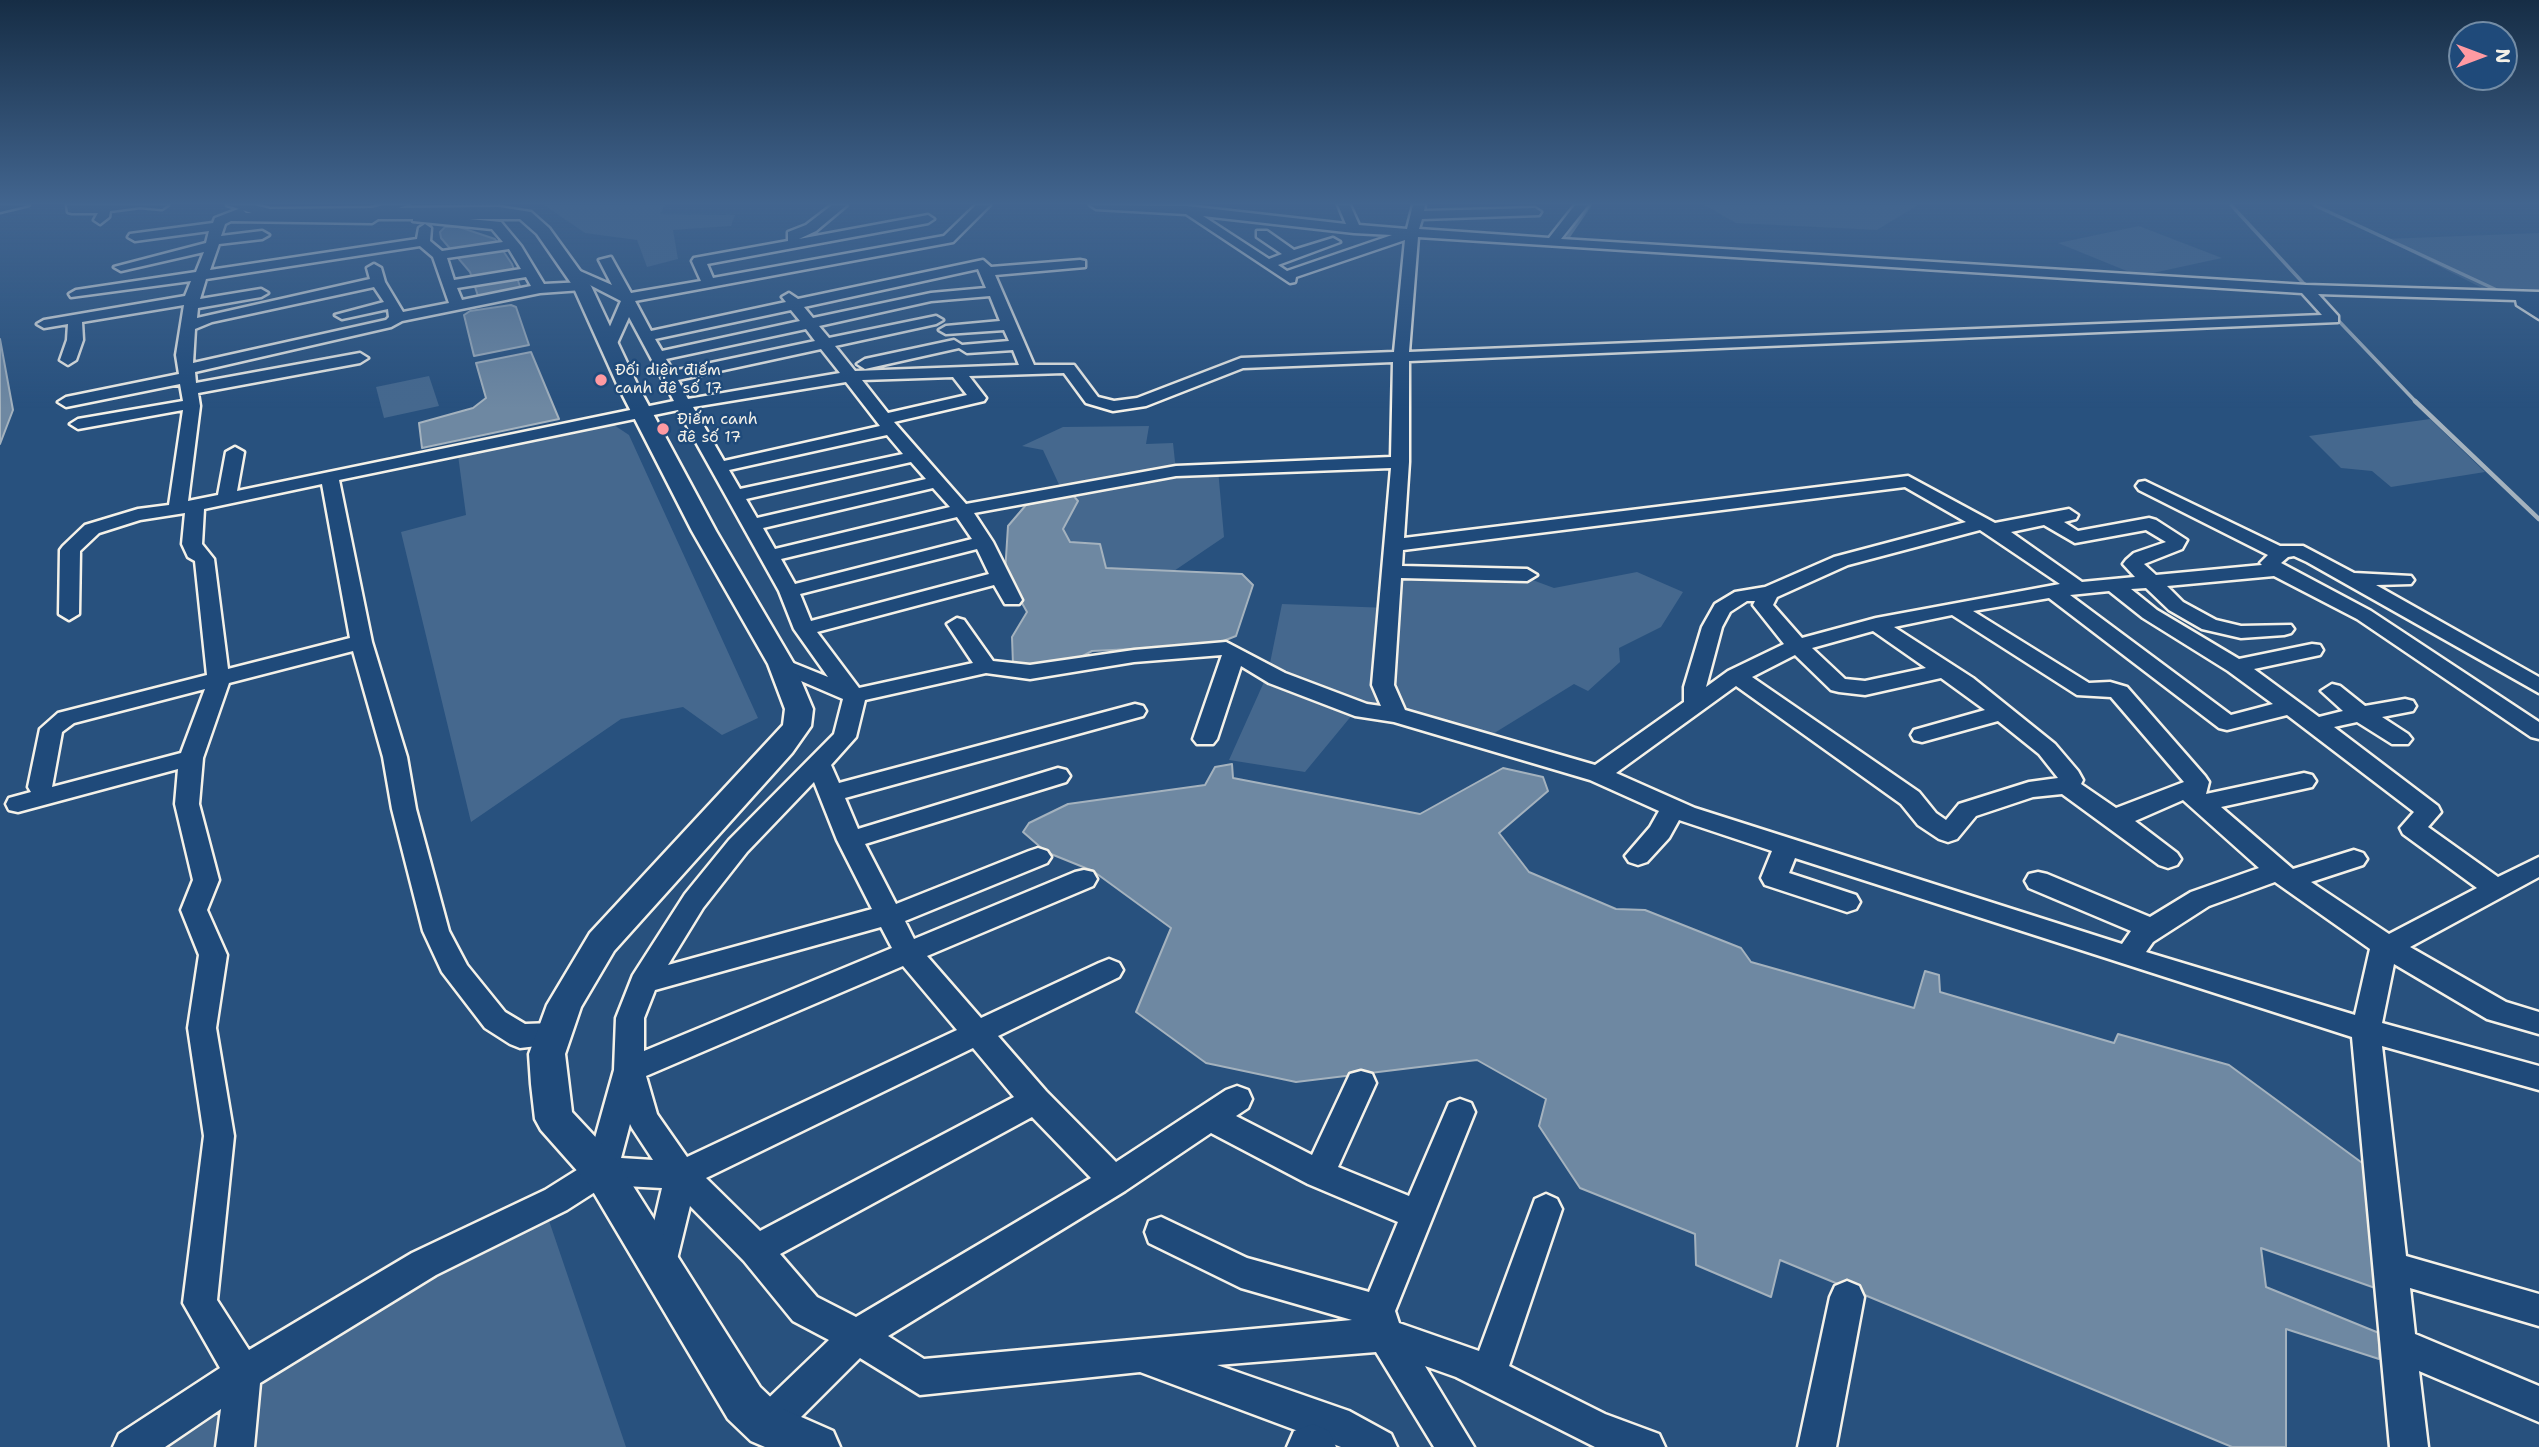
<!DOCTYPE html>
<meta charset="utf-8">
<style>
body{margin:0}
#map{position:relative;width:2539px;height:1447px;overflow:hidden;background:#28517e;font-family:"Shantell Sans",sans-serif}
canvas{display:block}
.north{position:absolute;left:2448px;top:21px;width:70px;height:70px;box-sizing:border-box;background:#1f4a7a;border:2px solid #748da6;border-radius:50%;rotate:90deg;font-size:19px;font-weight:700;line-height:28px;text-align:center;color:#f4f1e8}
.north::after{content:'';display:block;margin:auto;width:24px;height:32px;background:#ff9aa2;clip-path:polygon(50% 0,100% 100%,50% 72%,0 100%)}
</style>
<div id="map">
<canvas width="2539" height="1447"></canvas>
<div class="north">N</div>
</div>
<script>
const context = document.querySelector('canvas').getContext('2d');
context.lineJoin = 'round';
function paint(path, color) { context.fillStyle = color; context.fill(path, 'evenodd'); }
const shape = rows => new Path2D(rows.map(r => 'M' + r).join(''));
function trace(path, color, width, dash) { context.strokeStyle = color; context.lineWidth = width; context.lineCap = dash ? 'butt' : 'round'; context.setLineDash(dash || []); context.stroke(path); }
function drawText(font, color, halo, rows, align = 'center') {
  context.font = font + ' "Shantell Sans",sans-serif'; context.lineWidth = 5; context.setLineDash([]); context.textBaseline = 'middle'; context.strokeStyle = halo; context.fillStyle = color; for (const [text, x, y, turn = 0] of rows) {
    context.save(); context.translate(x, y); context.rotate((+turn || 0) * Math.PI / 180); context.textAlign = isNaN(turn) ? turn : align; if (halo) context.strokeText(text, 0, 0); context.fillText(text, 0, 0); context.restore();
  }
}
const green = shape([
 [544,205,665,205,660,214,735,215,731,226,673,230,678,259,647,267,637,240,585,233],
 [1704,205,1918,205,1877,230,1736,223],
 [2139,226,2222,258,2139,276,2058,243],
 [2539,233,2539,295,2494,294,2385,239],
 [429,376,439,406,384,418,376,387],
 [2430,419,2485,472,2391,487,2372,471,2341,468,2309,436],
 [614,425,629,435,758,718,722,735,683,707,621,719,471,822,401,532,466,515,458,455],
 [1149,426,1146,444,1173,443,1176,471,1218,469,1224,537,1171,573,1106,568,1100,544,1070,542,1063,529,1062,491,1043,450,1022,446,1063,427],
 [1392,572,1519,575,1554,588,1637,572,1683,592,1661,627,1619,648,1620,662,1588,691,1574,684,1483,740,1362,703,1305,772,1229,760,1268,673,1282,604,1389,608],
 [544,1206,626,1447,132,1447]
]);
const water = shape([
 [445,227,459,227,495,239,512,264,521,289,478,296,470,272,441,238,440,232,445,227],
 [511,305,516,307,529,345,474,356,464,315,470,311,511,305],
 [0,339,13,410,0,444,0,339],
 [531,352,559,419,422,448,419,423,473,408,486,398,476,363,531,352],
 [1072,494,1078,501,1063,529,1070,542,1100,544,1106,568,1242,574,1253,585,1236,636,1213,645,1092,651,1066,665,1013,665,1012,637,1027,612,1005,573,1008,526,1026,505,1072,494],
 [1232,764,1233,778,1420,814,1503,768,1543,777,1548,791,1499,833,1529,872,1616,909,1645,910,1741,948,1751,962,1914,1008,1925,971,1939,975,1940,992,2114,1043,2118,1034,2229,1065,2365,1165,2378,1289,2261,1248,2266,1287,2379,1333,2379,1359,2286,1329,2286,1447,2232,1447,1780,1260,1771,1297,1696,1265,1695,1234,1580,1188,1539,1126,1546,1099,1477,1060,1296,1082,1206,1063,1136,1012,1171,928,1093,871,1046,852,1023,832,1029,823,1068,804,1205,785,1215,767,1232,764]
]);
const streamFar1 = shape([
 [2231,205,2306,286],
 [2314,205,2501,292],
 [1569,240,1566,240,1590,205],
 [2335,317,2417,403]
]);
const stream = shape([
 [2415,401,2539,519]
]);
const minor = shape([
 [0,205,29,205,0,212,0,205],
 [67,205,168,205,162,209,140,207,110,211,109,217,100,224,94,220,98,213,72,213,68,212,67,205],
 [384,205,408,205,373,216,378,219,372,223,231,221,225,224,221,236,262,231,269,235,262,239,219,244,210,270,417,239,419,228,425,224,431,228,430,241,442,251,503,242,492,229,413,221,413,215,417,214,501,222,521,246,544,284,584,282,568,275,566,272,573,268,612,285,599,260,611,257,631,293,701,281,692,261,694,258,788,241,788,232,806,225,832,205,847,205,816,231,799,239,928,215,934,219,928,223,707,264,713,278,944,236,976,205,990,205,953,242,635,301,651,331,786,302,782,297,789,293,798,299,983,260,991,267,1080,260,1085,261,1085,267,995,275,1034,365,1074,365,1098,397,1114,401,1137,398,1241,358,1394,352,1405,240,1296,277,1295,282,1290,283,1186,214,1096,209,1090,205,1187,206,1346,224,1338,205,1350,205,1359,225,1407,229,1413,205,1425,205,1424,211,1535,208,1541,212,1539,215,1422,219,1419,229,1549,238,1575,205,1588,205,1561,239,2306,285,2539,292,2539,319,2517,305,2516,300,2318,294,2338,316,2338,322,1409,361,1409,462,1404,538,1908,476,1995,523,2069,509,2078,515,2076,519,2064,522,2078,531,2149,518,2156,520,2187,540,2182,549,2144,564,2156,575,2262,565,2260,563,2268,555,2139,490,2136,486,2139,482,2145,481,2280,546,2303,546,2354,573,2411,576,2414,580,2411,584,2376,585,2539,677,2539,693,2307,562,2294,556,2288,557,2281,563,2371,611,2539,722,2539,739,2531,737,2357,619,2274,576,2167,586,2183,602,2216,620,2241,626,2291,625,2294,629,2291,633,2284,635,2241,638,2202,629,2169,610,2146,588,2131,589,2157,610,2239,659,2312,644,2320,645,2323,650,2320,655,2254,669,2319,717,2343,711,2321,691,2332,684,2340,686,2365,706,2405,699,2413,701,2416,706,2413,711,2382,717,2408,734,2412,739,2408,744,2392,744,2357,722,2334,727,2438,806,2441,812,2428,827,2498,877,2539,857,2539,877,2410,947,2506,1002,2539,1012,2539,1034,2487,1019,2394,964,2382,1023,2539,1066,2539,1090,2382,1046,2406,1256,2539,1294,2539,1326,2410,1288,2415,1334,2539,1386,2539,1422,2419,1371,2428,1447,2390,1447,2352,1037,1795,858,1789,873,1856,895,1860,902,1856,909,1847,912,1838,909,1765,885,1761,878,1772,851,1679,820,1669,838,1647,862,1638,865,1629,862,1625,856,1650,827,1659,811,1590,780,1394,722,1355,716,1269,683,1241,666,1217,739,1213,744,1197,744,1193,739,1222,655,1134,662,1030,679,986,673,865,700,856,737,831,765,839,783,1135,704,1143,706,1146,711,1143,716,845,798,858,829,1058,768,1066,770,1070,776,1066,782,865,844,896,904,1029,851,1038,848,1047,851,1051,857,1047,863,905,921,914,939,1075,872,1084,870,1093,872,1097,879,1093,886,927,956,981,1018,1099,963,1109,959,1119,963,1123,970,1119,977,998,1036,1046,1091,1116,1162,1226,1090,1237,1086,1248,1090,1252,1099,1248,1108,1236,1116,1312,1155,1350,1074,1361,1071,1372,1074,1376,1083,1338,1167,1409,1196,1449,1103,1460,1099,1471,1103,1475,1112,1395,1311,1399,1323,1479,1351,1535,1199,1546,1194,1557,1199,1562,1209,1509,1366,1605,1414,1659,1434,1665,1447,1595,1447,1456,1377,1425,1366,1474,1447,1434,1447,1376,1352,1217,1365,1349,1411,1391,1434,1397,1447,1341,1447,1140,1372,920,1395,860,1358,780,1438,767,1443,754,1438,749,1425,754,1412,829,1340,793,1321,744,1261,690,1206,672,1280,660,1285,648,1280,643,1269,662,1188,606,1185,567,1210,436,1275,260,1383,254,1447,216,1447,221,1409,165,1447,113,1447,119,1434,220,1368,183,1303,204,1136,188,1028,199,955,181,910,193,880,175,804,178,769,18,812,9,810,6,804,9,798,31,792,28,787,40,729,58,713,207,675,195,561,188,557,182,544,185,513,140,520,99,533,80,551,79,614,69,620,59,614,60,550,63,546,85,525,138,509,169,505,183,410,78,429,70,424,78,419,183,401,180,384,66,407,58,402,66,397,179,374,176,355,184,305,82,322,83,340,76,360,68,365,60,360,67,340,68,324,44,328,37,324,44,320,185,296,191,281,71,297,69,294,76,290,196,272,204,252,121,271,114,267,206,243,209,231,135,241,128,237,130,234,213,223,215,218,241,208,246,213,358,215,360,211,384,205],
 [1203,216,1354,233,1392,235,1287,271,1278,265,1340,242,1333,238,1294,250,1267,231,1257,231,1257,237,1282,254,1269,259,1203,216],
 [1418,237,2302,293,2322,315,1409,352,1418,237],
 [420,246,433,257,449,303,403,312,385,282,381,268,374,264,367,268,370,279,197,318,198,308,261,297,268,293,261,289,200,299,206,279,420,246],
 [509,249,521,269,454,280,447,258,509,249],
 [978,269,986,288,931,293,813,318,804,307,978,269],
 [526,277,531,286,462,300,457,288,526,277],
 [588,284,621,301,602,345,605,348,615,348,629,317,674,401,237,491,244,452,235,447,226,452,218,495,188,501,200,406,198,393,360,363,368,358,360,353,196,383,195,372,391,327,402,321,540,293,582,290,587,289,588,284],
 [374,287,384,302,335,315,342,319,388,309,389,317,386,320,193,363,195,329,212,322,374,287],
 [990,296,1000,321,946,326,939,330,946,334,1004,330,1009,341,962,345,954,340,865,359,857,364,865,369,959,348,967,353,1013,350,1019,365,855,371,835,346,936,324,943,320,936,316,829,338,819,326,931,301,990,296],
 [791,310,800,321,662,351,655,339,791,310],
 [806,329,815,341,673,371,666,359,806,329],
 [821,349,840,373,688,399,678,380,821,349],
 [1393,362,1391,457,1176,466,966,504,894,422,984,401,986,398,969,376,1064,373,1086,403,1113,411,1146,406,1243,368,1393,362],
 [953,377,967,395,888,413,862,380,953,377],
 [846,382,880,426,724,461,693,407,846,382],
 [678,410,779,591,794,629,828,677,781,658,770,664,773,669,843,699,834,734,729,840,685,894,633,975,616,1018,614,1070,588,1163,545,1190,412,1253,249,1350,217,1300,234,1136,216,1028,227,955,207,910,219,880,199,804,203,758,229,683,353,651,383,757,392,809,423,931,442,972,485,1028,510,1044,520,1048,563,1043,567,1035,563,1027,553,1023,525,1024,505,1012,467,965,449,931,416,809,407,757,372,642,339,480,678,410],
 [887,435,903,454,740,489,729,470,887,435],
 [911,462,926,479,757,518,746,499,911,462],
 [1391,468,1372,685,1381,706,1367,704,1285,673,1226,642,1134,650,1030,665,993,661,964,620,957,618,947,624,973,663,859,688,817,632,994,585,1005,604,1019,604,1022,600,993,542,974,513,1176,476,1391,468],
 [322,484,350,638,228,669,214,559,202,544,204,509,322,484],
 [1905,487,1966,522,1834,557,1765,587,1735,592,1715,604,1702,627,1684,687,1684,702,1595,765,1405,710,1394,685,1401,578,1527,581,1537,575,1527,569,1402,566,1403,550,1905,487],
 [933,488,950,507,775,549,763,528,933,488],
 [957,517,972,539,795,584,781,559,957,517],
 [2044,525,2075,543,2146,530,2166,542,2134,553,2126,560,2123,564,2135,577,2082,582,2011,532,2044,525],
 [1980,530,2060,584,1876,618,1802,638,1773,605,1777,597,1848,565,1980,530],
 [977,549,989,574,811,621,800,594,977,549],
 [2109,591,2143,618,2228,671,2273,704,2231,715,2070,595,2109,591],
 [2049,598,2219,728,2227,730,2287,715,2414,812,2400,828,2403,834,2477,888,2389,934,2311,882,2363,865,2367,859,2363,853,2354,850,2293,869,2221,807,2312,787,2316,781,2312,775,2304,773,2206,794,2209,782,2205,776,2127,687,2110,682,2089,683,1973,611,2049,598],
 [1747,601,1755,601,1753,605,1784,644,1728,671,1706,687,1722,627,1730,612,1747,601],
 [1952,615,2077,695,2111,697,2184,782,2116,808,2081,784,2083,780,2078,771,2055,744,1973,678,1894,627,1952,615],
 [1873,631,1926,668,1865,681,1845,679,1812,648,1873,631],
 [1795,655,1831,690,1839,692,1865,695,1941,678,1985,710,1914,730,1911,735,1914,740,1922,742,1998,721,2039,754,2058,778,2029,782,1959,804,1946,820,1936,813,1919,792,1752,677,1795,655],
 [1736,686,1901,804,1918,825,1939,839,1948,842,1957,839,1976,816,2033,797,2062,794,2159,865,2168,868,2177,865,2181,859,2177,853,2135,821,2183,800,2259,868,2191,892,2150,917,2047,874,2038,872,2029,874,2025,881,2029,888,2131,931,2122,944,1695,808,1616,773,1736,686],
 [205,689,181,753,52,787,62,732,74,723,205,689],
 [814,782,837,840,872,909,668,965,703,908,747,852,814,782],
 [2275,882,2370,949,2355,1015,2146,952,2153,942,2209,906,2275,882],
 [881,927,892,948,644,1051,644,1018,655,990,881,927],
 [903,966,957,1030,687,1157,657,1114,646,1076,903,966],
 [973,1048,1014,1097,760,1231,706,1178,973,1048],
 [1032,1117,1091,1178,856,1317,817,1297,780,1254,1032,1117],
 [630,1124,632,1128,653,1160,621,1158,630,1124],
 [1211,1133,1308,1184,1398,1222,1369,1292,1247,1258,1161,1217,1149,1221,1145,1232,1149,1243,1241,1288,1352,1320,924,1359,888,1336,1125,1191,1211,1133],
 [1847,1281,1859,1286,1864,1297,1836,1447,1798,1447,1830,1297,1835,1286,1847,1281]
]);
const major = shape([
 [227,205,254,205,270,209,499,207,531,212,549,228,591,286,637,384,716,531,794,664,813,709,811,726,792,753,614,951,581,1007,565,1054,572,1112,616,1159,760,1387,783,1409,833,1431,840,1447,765,1447,751,1441,728,1419,588,1183,541,1130,535,1119,531,1084,529,1054,547,1005,590,933,783,725,785,709,768,664,692,531,617,384,573,286,537,234,520,219,270,219,227,205],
 [1313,1424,1329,1431,1336,1447,1287,1447,1294,1431,1313,1424]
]);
const markers = [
 [601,380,7,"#ff9aa2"],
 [663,429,7,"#ff9aa2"]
];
const farPoinames = [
 ["Đối diện điếm",615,371],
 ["canh đê số 17",615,389],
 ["Điếm canh",677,420],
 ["đê số 17",677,438]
];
paint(green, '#45688e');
paint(water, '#6e88a2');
trace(water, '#a4b2be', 2);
trace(streamFar1, '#a4b2be', 3.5);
trace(stream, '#a4b2be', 4.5);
trace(minor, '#f4f1e8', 5);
trace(major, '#f4f1e8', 5);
paint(minor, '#1f4a7a');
paint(major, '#1f4a7a');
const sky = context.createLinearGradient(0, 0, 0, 408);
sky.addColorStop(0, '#162d45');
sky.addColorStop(0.5, '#42658f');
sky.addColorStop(1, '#42658f00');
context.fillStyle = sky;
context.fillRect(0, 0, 2539, 408);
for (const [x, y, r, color] of markers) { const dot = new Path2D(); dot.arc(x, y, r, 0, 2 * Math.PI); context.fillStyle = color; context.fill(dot); trace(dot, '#1f4a7a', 2.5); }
drawText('16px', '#f4f1e8', '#1f4a7a', farPoinames, 'left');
</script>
